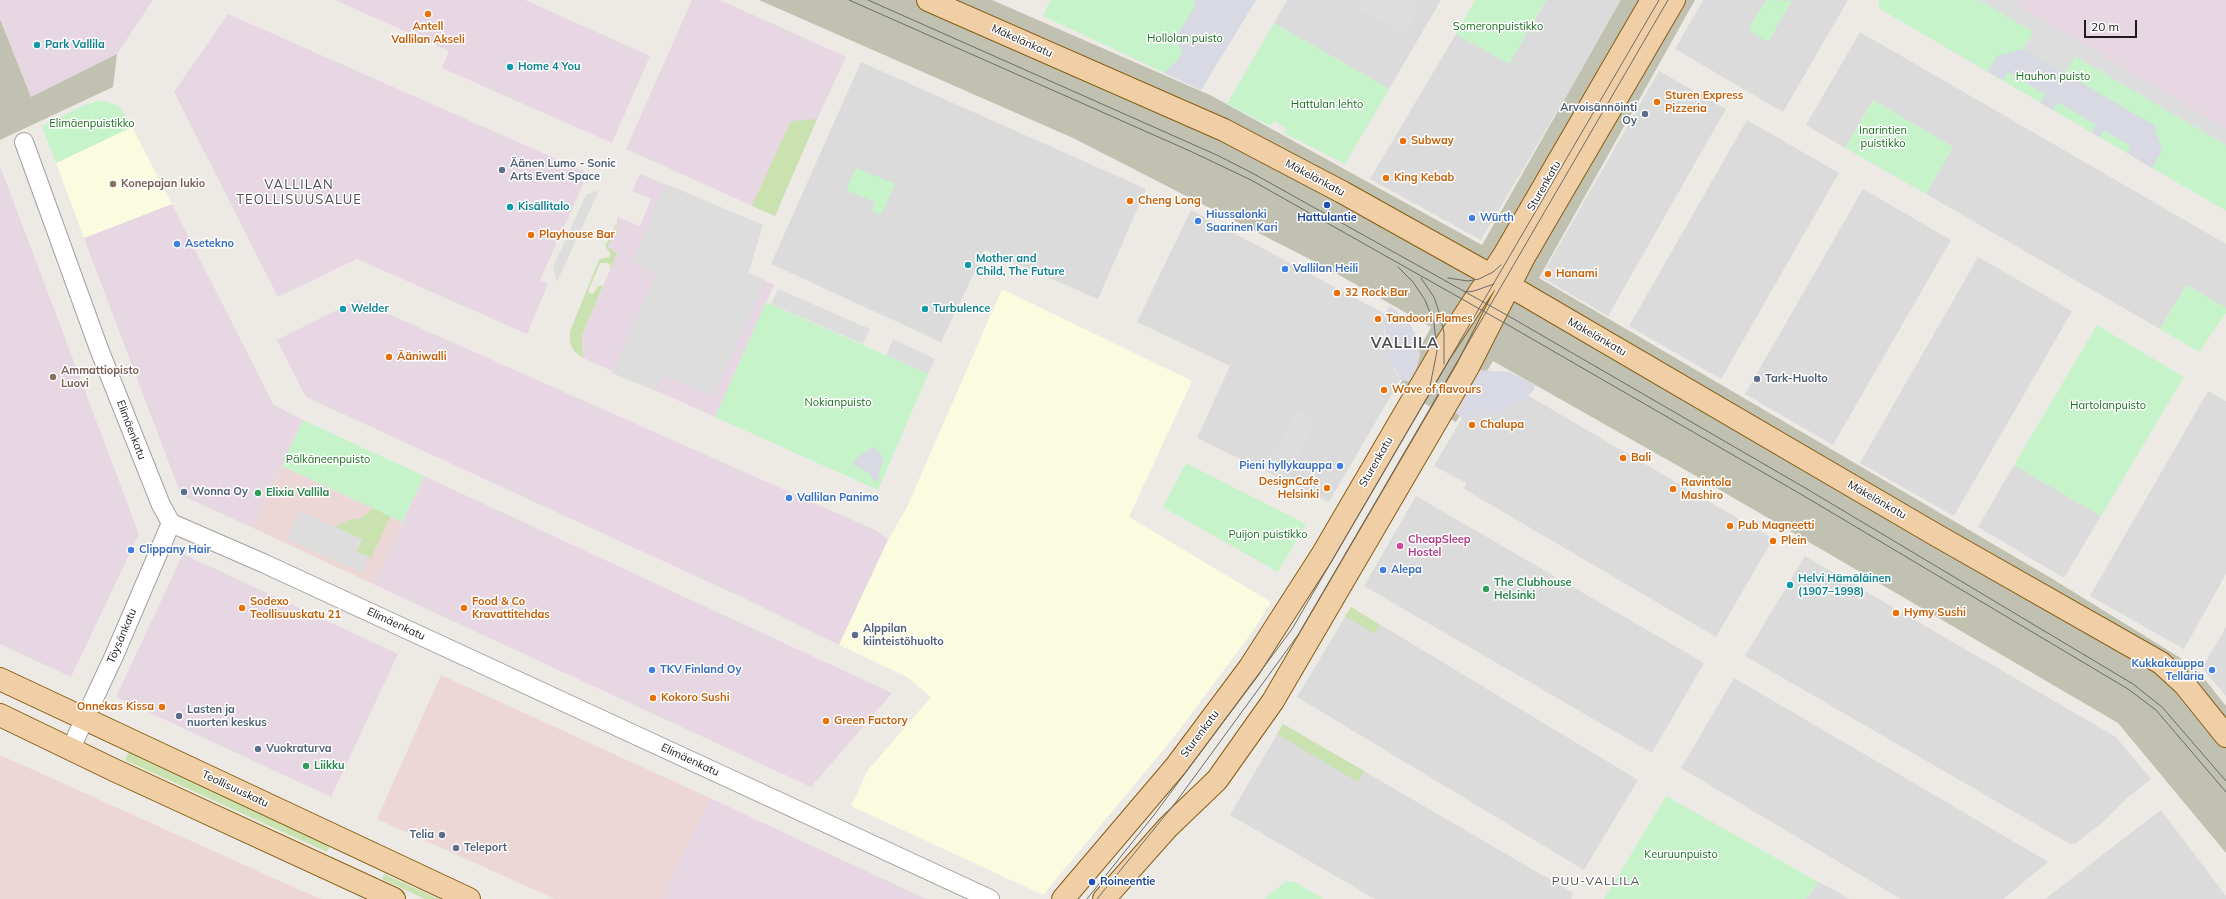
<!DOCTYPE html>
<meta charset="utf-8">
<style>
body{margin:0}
#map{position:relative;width:2226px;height:899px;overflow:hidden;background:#edeae5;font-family:Mulish,sans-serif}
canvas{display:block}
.scale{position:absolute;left:2084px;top:20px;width:53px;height:18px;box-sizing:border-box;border:2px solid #1d1d1d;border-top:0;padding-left:5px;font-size:12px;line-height:14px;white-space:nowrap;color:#1d1d1d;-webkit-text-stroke:3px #fff;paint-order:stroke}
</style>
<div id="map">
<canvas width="2226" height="899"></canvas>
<div class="scale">20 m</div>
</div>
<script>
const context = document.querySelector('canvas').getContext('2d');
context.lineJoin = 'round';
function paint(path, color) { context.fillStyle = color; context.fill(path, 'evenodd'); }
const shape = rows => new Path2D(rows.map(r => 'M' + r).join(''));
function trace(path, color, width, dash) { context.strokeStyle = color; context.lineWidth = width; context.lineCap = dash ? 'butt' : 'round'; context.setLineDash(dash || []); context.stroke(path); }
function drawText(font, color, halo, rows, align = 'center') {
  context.font = font + ' Mulish,sans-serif'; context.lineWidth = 3; context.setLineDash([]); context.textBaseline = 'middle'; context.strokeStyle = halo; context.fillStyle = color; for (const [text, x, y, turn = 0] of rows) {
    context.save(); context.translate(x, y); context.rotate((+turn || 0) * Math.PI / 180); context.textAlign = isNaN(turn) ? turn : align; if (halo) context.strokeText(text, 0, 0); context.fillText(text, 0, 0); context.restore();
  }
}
const residential = shape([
 [1287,0,1441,0,1389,89,1274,23],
 [1546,0,1623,0,1481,240,1370,179,1456,34,1509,63],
 [1703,0,1848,0,1783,112,1675,49],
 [1860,32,2226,244,2226,308,2186,285,2160,329,1926,194,1953,147,1873,100,1845,148,1806,125],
 [861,62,1146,189,1098,299,985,250,941,342,771,264],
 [1659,71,1726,109,1608,316,1541,277],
 [1747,120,1839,173,1721,379,1629,326],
 [1863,189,1951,240,1833,445,1745,394],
 [1191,210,1385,314,1384,333,1395,372,1400,380,1329,502,1197,438,1230,366,1137,322],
 [1978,257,2072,311,1954,516,1860,463],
 [2208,391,2226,401,2226,574,2184,649,2090,596],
 [1529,396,1773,539,1716,637,1464,489,1466,483,1434,466,1462,418,1499,413],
 [2014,465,2101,516,2064,578,1978,527],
 [1416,496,1704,663,1652,753,1364,586],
 [1805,556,2116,737,2151,779,2127,798,2103,822,2076,843,2070,844,1745,656],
 [1351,607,1638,780,1584,870,1297,697],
 [2226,627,2226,696,2202,668],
 [1734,678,1919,786,2048,862,2003,899,1901,899,1681,768],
 [1283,724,1573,893,1571,899,1375,899,1230,815],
 [2161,810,2226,896,2226,899,2045,899],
 [1818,882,1834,890,1849,899,1806,899]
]);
const commercial = shape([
 [282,466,402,522,373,584,253,528],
 [441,675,710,798,662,899,555,899,377,819],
 [0,755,302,891,322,899,0,899]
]);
const industrial = shape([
 [0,0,153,0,117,54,31,97,0,18],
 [335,0,525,0,650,56,612,143,442,68,449,51],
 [692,0,720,0,846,57,817,119,775,216,626,149],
 [1979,0,2226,0,2226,145],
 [228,14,588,173,540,280,548,284,527,334,357,259,278,297,174,92],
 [0,166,139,534,71,677,0,644],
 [640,174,763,225,748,273,774,285,715,417,583,358,582,335,617,254,608,247,617,225,617,217,640,226,651,199,632,191],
 [172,204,271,400,272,404,303,420,253,528,181,495,84,238],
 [357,300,877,531,888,540,839,645,750,601,306,397,277,340],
 [424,476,620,567,892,693,811,787,373,584],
 [183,554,398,654,331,797,116,697],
 [710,798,742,813,926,899,662,899]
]);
const education = shape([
 [132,127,172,204,84,238,56,163],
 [1002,289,1192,381,1129,517,1271,602,1253,631,1174,737,1043,895,851,806,868,770,931,697,907,677,839,645,888,540,907,507]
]);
const construction = shape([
 [759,0,992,0,1210,95,1482,245,1621,0,1695,0,1539,278,2051,578,2195,667,2226,706,2226,853,2118,723,1703,480,1493,361,1456,422,1398,388,1431,327,1325,267,1073,138],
 [0,19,31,97,117,54,113,87,0,140]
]);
const grass = shape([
 [817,119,775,216,752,206,791,121],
 [616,224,617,224,608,247,617,253,610,270,610,265,607,263,600,263,588,292,593,294,598,286,603,286,582,335,583,358,574,351,570,343,570,331,599,260,602,258,610,257,610,253,605,246],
 [408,478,371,558,357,552,362,539,336,528,338,525,349,520,361,518,372,509,376,498],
 [1351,607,1380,625,1375,634,1345,616],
 [1283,724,1364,771,1358,782,1277,734],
 [130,748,331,844,327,852,125,760],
 [384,874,439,899,425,899,382,879]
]);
const park = shape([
 [1050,0,1256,0,1201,90,1043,16],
 [1475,0,1546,0,1509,64,1456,34],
 [1766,0,1792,1,1768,42,1748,30],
 [1880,0,1979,0,2226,145,2226,211,1880,9,1878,4],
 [1274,23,1389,89,1345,164,1284,133,1286,128,1274,121,1271,126,1227,104],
 [101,100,119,106,132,127,56,163,42,126,82,106],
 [1873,100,1953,147,1926,194,1845,148],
 [856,168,895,184,881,215,872,211,875,202,846,190],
 [2186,285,2226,308,2226,313,2199,352,2160,329],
 [766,302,928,374,878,490,715,417],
 [2097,325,2184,377,2101,516,2014,465],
 [303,420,424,476,402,522,282,466],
 [1186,463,1306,524,1278,572,1163,507],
 [1666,796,1675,801,1818,882,1806,899,1604,899],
 [1286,881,1295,882,1324,899,1265,899]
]);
const parking = shape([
 [1362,0,1410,0,1421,7,1404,35,1357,8],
 [1979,0,2010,0,2226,129,2226,145,2075,56,2065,73,2023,49,2034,32],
 [666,184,763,225,748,273,766,281,713,396,662,375,656,391,612,373,656,274,632,262],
 [599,190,557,282,553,267,586,195],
 [778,289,870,329,863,344,771,304],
 [893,339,935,359,928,374,886,355],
 [1297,410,1318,422,1284,480,1264,468],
 [300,511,362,539,357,552,369,557,362,573,287,539]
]);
const plaza = shape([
 [1195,0,1256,0,1201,90,1164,73,1177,61,1183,50,1177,45,1175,39,1194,7],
 [2023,49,2154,125,2162,151,2152,168,2127,153,2131,146,2104,130,2100,137,2092,133,2096,125,2058,102,2053,110,2040,103,2045,94,2008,72,2003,80,1988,72,1997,56],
 [1390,306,1406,318,1418,339,1420,356,1413,382,1400,380,1387,353,1384,324,1385,314],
 [1478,370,1510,372,1535,385,1533,391,1522,402,1499,413,1462,418,1453,411],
 [874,447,884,459,878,475,880,478,874,482,868,472,852,464,855,459]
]);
const minor = shape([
 [24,142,99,349,161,505,171,523,263,563,990,899],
 [71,748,114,656,171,523]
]);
const major = shape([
 [928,0,1224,130,1342,192,1503,282,1936,535,2161,663,2185,685,2226,736],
 [0,679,469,899],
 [0,715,114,770,394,899],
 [1063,899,1176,766,1250,667,1322,555,1440,353,1504,255,1652,0],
 [1104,899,1168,827,1217,780,1273,701,1467,369,1524,257,1674,0]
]);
const tram = shape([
 [849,0,1190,151,1251,180,1508,325,1804,496,2128,689,2156,710,2226,792],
 [868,0,1219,156,1254,174,1512,318,1807,489,2133,684,2162,707,2226,781],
 [1398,267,1413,282,1425,300,1434,323,1437,351,1430,386],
 [1421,278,1434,297,1440,315,1444,333,1444,364],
 [1448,278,1468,281,1479,279,1493,272,1501,265],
 [1465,292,1474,291,1494,284],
 [1087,899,1154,815,1292,629,1659,0],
 [1097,899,1176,802,1298,635,1668,0]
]);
const markers = [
 [428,14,4,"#e8710a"],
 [37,45,4,"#0f9aa8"],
 [510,67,4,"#0f9aa8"],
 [1657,102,4,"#e8710a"],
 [1645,114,4,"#5c6f8a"],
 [1403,141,4,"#e8710a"],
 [502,170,4,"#5c6f8a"],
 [1386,178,4,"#e8710a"],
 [113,184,4,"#8d6e63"],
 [1130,201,4,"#e8710a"],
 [1327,205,4,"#1a4fb4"],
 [510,207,4,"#0f9aa8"],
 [1472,218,4,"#3f7fe0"],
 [1198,221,4,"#3f7fe0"],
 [531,235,4,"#e8710a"],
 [177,244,4,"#3f7fe0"],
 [968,265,4,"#0f9aa8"],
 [1285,269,4,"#3f7fe0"],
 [1548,274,4,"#e8710a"],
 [1337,293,4,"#e8710a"],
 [343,309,4,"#0f9aa8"],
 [925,309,4,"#0f9aa8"],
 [1378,319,4,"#e8710a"],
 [389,357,4,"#e8710a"],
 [53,377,4,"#8d6e63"],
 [1757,379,4,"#5c6f8a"],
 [1384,390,4,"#e8710a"],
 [1472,425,4,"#e8710a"],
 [1623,458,4,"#e8710a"],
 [1340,466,4,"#3f7fe0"],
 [1327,488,4,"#e8710a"],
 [1673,489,4,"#e8710a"],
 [184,492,4,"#5c6f8a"],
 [258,493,4,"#2e9e5b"],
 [789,498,4,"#3f7fe0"],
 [1730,526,4,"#e8710a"],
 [1773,541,4,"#e8710a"],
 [1400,546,4,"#d1479c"],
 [131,550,4,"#3f7fe0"],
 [1383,570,4,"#3f7fe0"],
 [1790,585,4,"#0f9aa8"],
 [1486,589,4,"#2e9e5b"],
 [242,608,4,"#e8710a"],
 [464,608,4,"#e8710a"],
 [1896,613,4,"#e8710a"],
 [855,635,4,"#5c6f8a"],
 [652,670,4,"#3f7fe0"],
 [2212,670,4,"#3f7fe0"],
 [653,698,4,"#e8710a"],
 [162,707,4,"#e8710a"],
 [179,716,4,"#5c6f8a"],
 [826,721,4,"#e8710a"],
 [258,749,4,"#5c6f8a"],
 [306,766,4,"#2e9e5b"],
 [442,835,4,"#5c6f8a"],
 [456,848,4,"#5c6f8a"],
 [1092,882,4,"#1a4fb4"]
];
const foodNames = [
 ["Antell",428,27,"center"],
 ["Vallilan Akseli",428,40,"center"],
 ["Sturen Express",1665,96],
 ["Pizzeria",1665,109],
 ["Subway",1411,141],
 ["King Kebab",1394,178],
 ["Cheng Long",1138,201],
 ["Playhouse Bar",539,235],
 ["Hanami",1556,274],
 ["32 Rock Bar",1345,293],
 ["Tandoori Flames",1386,319],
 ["Ääniwalli",397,357],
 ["Wave of flavours",1392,390],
 ["Chalupa",1480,425],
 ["Bali",1631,458],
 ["DesignCafe",1319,482,"right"],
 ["Helsinki",1319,495,"right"],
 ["Ravintola",1681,483],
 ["Mashiro",1681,496],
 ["Pub Magneetti",1738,526],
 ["Plein",1781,541],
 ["Sodexo",250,602],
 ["Teollisuuskatu 21",250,615],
 ["Food & Co",472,602],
 ["Kravattitehdas",472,615],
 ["Hymy Sushi",1904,613],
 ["Kokoro Sushi",661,698],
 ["Onnekas Kissa",154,707,"right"],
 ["Green Factory",834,721]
];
const parkNames = [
 ["Someronpuistikko",1498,27],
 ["Hollolan puisto",1185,39],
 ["Hauhon puisto",2053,77],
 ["Hattulan lehto",1327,105],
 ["Elimäenpuistikko",92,124],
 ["Inarintien",1883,131],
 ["puistikko",1883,144],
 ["Nokianpuisto",838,403],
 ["Hartolanpuisto",2108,406],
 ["Pälkäneenpuisto",328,460],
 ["Puijon puistikko",1268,535],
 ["Keuruunpuisto",1681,855]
];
const streetNames = [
 ["Mäkelänkatu",1022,41,24],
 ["Mäkelänkatu",1315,178,28],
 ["Sturenkatu",1544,186,-60],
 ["Mäkelänkatu",1597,337,30],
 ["Elimäenkatu",131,430,69],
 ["Sturenkatu",1376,462,-60],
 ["Mäkelänkatu",1877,500,30],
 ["Elimäenkatu",396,624,25],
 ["Töysänkatu",122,636,-67],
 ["Sturenkatu",1200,734,-53],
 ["Elimäenkatu",690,760,25],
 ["Teollisuuskatu",235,789,25]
];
const cultureNames = [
 ["Park Vallila",45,45],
 ["Home 4 You",518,67],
 ["Kisällitalo",518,207],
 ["Mother and",976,259],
 ["Child, The Future",976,272],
 ["Welder",351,309],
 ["Turbulence",933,309],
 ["Helvi Hämäläinen",1798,579],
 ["(1907–1998)",1798,592]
];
const serviceNames = [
 ["Arvoisännöinti",1637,108,"right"],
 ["Oy",1637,121,"right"],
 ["Äänen Lumo - Sonic",510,164],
 ["Arts Event Space",510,177],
 ["Tark-Huolto",1765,379],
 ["Wonna Oy",192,492],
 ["Alppilan",863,629],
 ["kiinteistöhuolto",863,642],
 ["Lasten ja",187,710],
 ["nuorten keskus",187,723],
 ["Vuokraturva",266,749],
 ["Telia",434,835,"right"],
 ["Teleport",464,848]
];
const educationNames = [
 ["Konepajan lukio",121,184],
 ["Ammattiopisto",61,371],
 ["Luovi",61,384]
];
const shopNames = [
 ["Hiussalonki",1206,215],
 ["Saarinen Kari",1206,228],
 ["Würth",1480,218],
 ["Asetekno",185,244],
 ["Vallilan Heili",1293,269],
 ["Pieni hyllykauppa",1332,466,"right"],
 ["Vallilan Panimo",797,498],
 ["Clippany Hair",139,550],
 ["Alepa",1391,570],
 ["Kukkakauppa",2204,664,"right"],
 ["Tellaria",2204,677,"right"],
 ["TKV Finland Oy",660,670]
];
const transitNames = [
 ["Hattulantie",1327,218],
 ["Roineentie",1100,882,"left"]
];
const leisureNames = [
 ["Elixia Vallila",266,493],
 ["The Clubhouse",1494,583],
 ["Helsinki",1494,596],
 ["Liikku",314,766]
];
const hotelNames = [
 ["CheapSleep",1408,540],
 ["Hostel",1408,553]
];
const neighbourhoodNames = [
 ["PUU-VALLILA",1596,881]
];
const quarterNames = [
 ["VALLILAN",299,185],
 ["TEOLLISUUSALUE",299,200]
];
const districtNames = [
 ["VALLILA",1405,343]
];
paint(residential, '#dbdbdb');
paint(commercial, '#ecd6d6');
paint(industrial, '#e6d7e3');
paint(education, '#fbfbe0');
paint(construction, '#c1c1b1');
paint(grass, '#c9e2b0');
paint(park, '#c6f3c9');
paint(parking, '#ddd');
paint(plaza, '#d9d9e3');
trace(minor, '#a1a1a1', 20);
trace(major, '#865d11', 24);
trace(minor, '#fff', 18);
trace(major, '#f1cfa6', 22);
trace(tram, '#6b6b6b', 1);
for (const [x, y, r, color] of markers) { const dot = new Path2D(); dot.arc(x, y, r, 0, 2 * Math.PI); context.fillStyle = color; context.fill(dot); trace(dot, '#fff', 1.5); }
drawText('bold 11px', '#c56008', '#fff', foodNames, 'left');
drawText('11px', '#186f1e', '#fff', parkNames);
drawText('11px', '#1d1d1d', '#fff', streetNames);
drawText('bold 11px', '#0d838f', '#fff', cultureNames, 'left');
drawText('bold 11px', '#4e5e75', '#fff', serviceNames, 'left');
drawText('bold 11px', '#785e54', '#fff', educationNames, 'left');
drawText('bold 11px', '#366cbe', '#fff', shopNames, 'left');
drawText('bold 11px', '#164399', '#fff', transitNames);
drawText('bold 11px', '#27864d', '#fff', leisureNames, 'left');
drawText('bold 11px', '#b23c85', '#fff', hotelNames, 'left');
context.letterSpacing = '1px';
drawText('12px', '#505050', '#fff', neighbourhoodNames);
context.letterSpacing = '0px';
context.letterSpacing = '1px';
drawText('13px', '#505050', '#fff', quarterNames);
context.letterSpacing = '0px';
context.letterSpacing = '1px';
drawText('bold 15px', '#505050', '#fff', districtNames);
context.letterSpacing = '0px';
</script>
